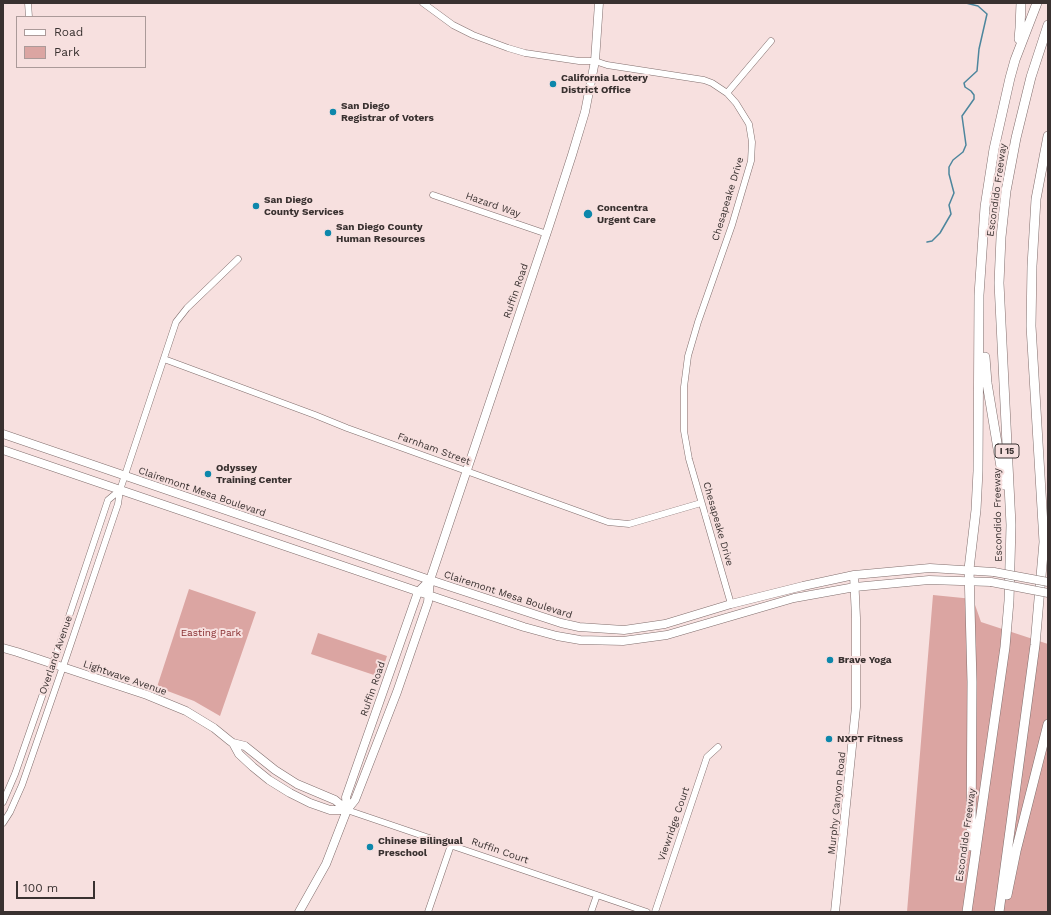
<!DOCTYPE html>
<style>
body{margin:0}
#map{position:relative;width:1051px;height:915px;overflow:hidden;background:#f7e0df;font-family:"Work Sans",sans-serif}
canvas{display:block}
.frame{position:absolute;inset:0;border:4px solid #393130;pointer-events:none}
.legend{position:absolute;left:16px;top:16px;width:130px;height:52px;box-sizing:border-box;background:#f7e0df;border:1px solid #ab9a99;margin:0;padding:5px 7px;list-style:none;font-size:12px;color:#393130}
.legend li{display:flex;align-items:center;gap:8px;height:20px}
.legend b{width:20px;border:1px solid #ab9a99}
.scale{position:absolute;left:16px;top:881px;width:79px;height:18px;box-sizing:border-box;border:2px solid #393130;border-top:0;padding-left:5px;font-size:12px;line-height:14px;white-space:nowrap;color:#393130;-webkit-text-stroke:3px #f7e0df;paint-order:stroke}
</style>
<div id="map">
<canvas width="1051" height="915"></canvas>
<div class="frame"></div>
<ul class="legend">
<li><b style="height:5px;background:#fff"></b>Road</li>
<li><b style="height:11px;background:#dba5a2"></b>Park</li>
</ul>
<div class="scale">100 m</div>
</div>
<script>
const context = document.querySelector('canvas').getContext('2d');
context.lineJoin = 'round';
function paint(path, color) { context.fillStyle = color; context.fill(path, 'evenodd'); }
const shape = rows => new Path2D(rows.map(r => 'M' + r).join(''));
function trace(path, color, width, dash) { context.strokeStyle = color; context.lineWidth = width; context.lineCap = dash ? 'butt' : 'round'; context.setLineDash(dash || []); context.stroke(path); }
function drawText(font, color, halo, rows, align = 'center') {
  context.font = font + ' "Work Sans",sans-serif'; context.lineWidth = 4; context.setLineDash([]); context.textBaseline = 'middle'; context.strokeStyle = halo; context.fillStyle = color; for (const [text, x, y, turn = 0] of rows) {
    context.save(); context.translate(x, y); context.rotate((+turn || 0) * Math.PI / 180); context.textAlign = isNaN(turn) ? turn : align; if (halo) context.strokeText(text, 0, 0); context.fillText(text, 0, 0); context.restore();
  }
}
const green = shape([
 [189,589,256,612,220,716,194,701,157,687],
 [933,595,973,599,981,622,1048,644,1048,912,907,912],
 [318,633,387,656,380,677,311,654]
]);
const stream = shape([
 [927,242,932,241,940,233,951,214,949,205,954,193,949,174,949,167,953,160,963,152,966,145,962,116,974,99,974,95,971,91,965,87,964,83,977,71,979,49,987,14,978,6,966,3]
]);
const minor = shape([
 [28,3,29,17],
 [423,3,453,25,473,35,508,48,525,53,579,61,595,61,607,65,704,80,712,83,727,93,736,103,749,124,752,142,751,161,732,225,698,322,688,356,684,387,684,431,689,459,731,604],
 [727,93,771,41],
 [433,195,547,234],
 [164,359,315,415,347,428,608,522,629,524,701,503],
 [3,802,15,774,47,682,108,500,120,490],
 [347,810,647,912],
 [3,823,10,812,22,785,67,655,118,504,120,490,176,322,187,308,238,259],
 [428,912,451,845],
 [591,912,597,895],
 [655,912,707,757,718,747]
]);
const major = shape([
 [3,434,430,580,561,623,579,627,624,630,665,624,731,604,803,586,854,575,930,568,994,572],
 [3,450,446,601,524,627,557,636,580,640,623,641,667,635,794,598,855,587,929,580,991,582],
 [3,648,17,652,147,695,186,711,214,728,230,741,233,743,239,754,253,767,269,780,290,793,310,803,330,810,347,810],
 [233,743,245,746,275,770,297,784,335,800,347,810],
 [347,810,346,797,418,592,430,580],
 [299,912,326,864,347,810,355,800,397,692,428,602,430,580,549,226,572,155,585,112,595,61,599,3],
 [835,912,856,707,856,618,854,575]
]);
const highway = shape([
 [1019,39,1020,28,1021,3],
 [985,357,987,383,1004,485],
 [971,846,972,682,969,569,976,510,978,471,979,295,985,207,994,149,1010,78,1015,60,1037,3],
 [1007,895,1016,851,1048,724],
 [967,912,1005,647,1009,601,1011,525,999,283,1001,237,1006,191,1016,138,1031,77,1048,25],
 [999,912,1035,645,1044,542,1031,326,1032,266,1036,199,1048,136]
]);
const majorBridge = shape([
 [994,572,1048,582],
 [991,582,1048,593]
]);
const markers = [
 [553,84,4,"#0d87ab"],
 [333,112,4,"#0d87ab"],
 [256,206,4,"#0d87ab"],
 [588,214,5,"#0d87ab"],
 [328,233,4,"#0d87ab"],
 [208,474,4,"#0d87ab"],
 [830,660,4,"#0d87ab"],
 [829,739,4,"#0d87ab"],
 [370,847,4,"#0d87ab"]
];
const shields = [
 [1007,451,24]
];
const shieldNames = [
 ["I 15",1007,451]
];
const poiNames = [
 ["California Lottery",561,78],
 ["District Office",561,90],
 ["San Diego",341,106],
 ["Registrar of Voters",341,118],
 ["San Diego",264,200],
 ["County Services",264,212],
 ["Concentra",597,208],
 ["Urgent Care",597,220],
 ["San Diego County",336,227],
 ["Human Resources",336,239],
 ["Odyssey",216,468],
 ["Training Center",216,480],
 ["Brave Yoga",838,660],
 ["NXPT Fitness",837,739],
 ["Chinese Bilingual",378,841],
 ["Preschool",378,853]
];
const streetNames = [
 ["Escondido Freeway",997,190,-82],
 ["Chesapeake Drive",728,199,-73],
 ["Hazard Way",493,205,19],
 ["Ruffin Road",516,291,-71],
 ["Farnham Street",434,449,20],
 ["Clairemont Mesa Boulevard",202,492,19],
 ["Escondido Freeway",998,515,-91],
 ["Chesapeake Drive",718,524,74],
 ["Clairemont Mesa Boulevard",508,595,18],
 ["Overland Avenue",56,655,-71],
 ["Lightwave Avenue",125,678,19],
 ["Ruffin Road",373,689,-71],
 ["Murphy Canyon Road",837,803,-84],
 ["Viewridge Court",674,824,-71],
 ["Escondido Freeway",966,835,-82],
 ["Ruffin Court",500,851,19]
];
const parkNames = [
 ["Easting Park",211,633]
];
paint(green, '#dba5a2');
trace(stream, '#4d869d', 1.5);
trace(minor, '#816e6d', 7);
trace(major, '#816e6d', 9);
trace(highway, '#816e6d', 10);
trace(minor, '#fff', 6);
trace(major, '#fff', 8);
trace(highway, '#fff', 9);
trace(majorBridge, '#816e6d', 9, []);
trace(majorBridge, '#fff', 8);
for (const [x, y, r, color] of markers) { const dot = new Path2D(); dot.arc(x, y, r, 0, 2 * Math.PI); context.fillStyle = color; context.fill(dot); trace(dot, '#f7e0df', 1.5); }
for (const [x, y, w] of shields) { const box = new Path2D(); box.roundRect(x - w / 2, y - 7, w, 14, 3); context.fillStyle = '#f7e0df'; context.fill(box); trace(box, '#393130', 1); }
drawText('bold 9px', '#393130', null, shieldNames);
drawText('bold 10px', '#393130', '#f7e0df', poiNames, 'left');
drawText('10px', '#393130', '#f7e0df', streetNames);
drawText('10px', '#872c2f', '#f7e0df', parkNames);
</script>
